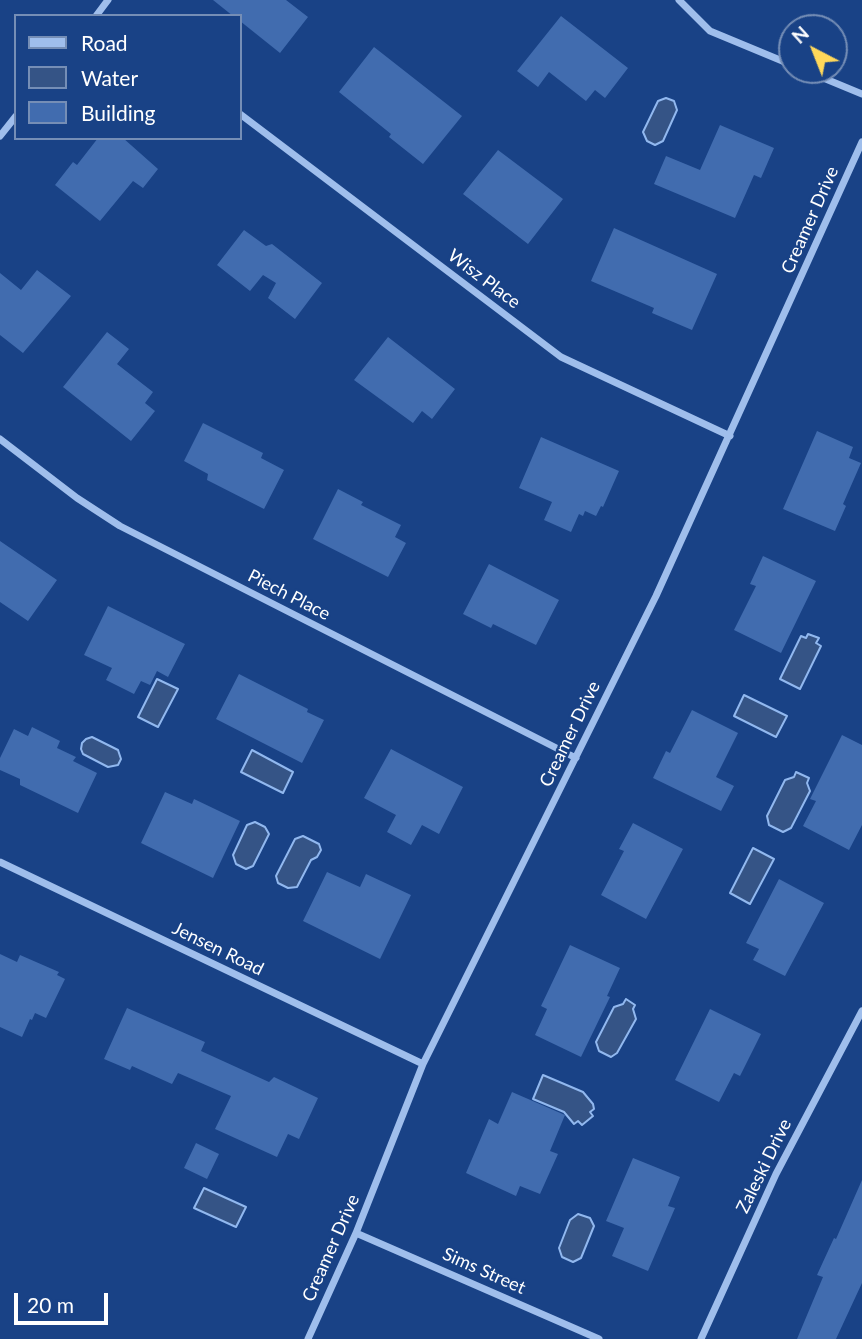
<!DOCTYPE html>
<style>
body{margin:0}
#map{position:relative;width:862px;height:1339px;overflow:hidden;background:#194286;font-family:Lato,sans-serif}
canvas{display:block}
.legend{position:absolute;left:14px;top:14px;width:228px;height:126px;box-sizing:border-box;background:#194286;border:2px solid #758eb6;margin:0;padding:9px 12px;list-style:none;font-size:21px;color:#fff}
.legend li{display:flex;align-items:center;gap:14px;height:35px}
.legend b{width:35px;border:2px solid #758eb6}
.north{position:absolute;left:778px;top:14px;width:70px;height:70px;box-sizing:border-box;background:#194286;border:2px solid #758eb6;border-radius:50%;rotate:318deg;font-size:19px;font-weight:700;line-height:28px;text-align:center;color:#fff}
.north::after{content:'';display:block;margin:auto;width:24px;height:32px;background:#ffd85a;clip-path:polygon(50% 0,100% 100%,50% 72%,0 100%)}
.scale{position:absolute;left:14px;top:1293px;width:94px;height:32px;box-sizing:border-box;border:4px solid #fff;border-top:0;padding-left:9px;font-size:21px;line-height:24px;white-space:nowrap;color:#fff;-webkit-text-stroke:5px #194286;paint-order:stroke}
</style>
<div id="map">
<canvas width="862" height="1339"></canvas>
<ul class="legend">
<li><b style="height:9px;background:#9fbeec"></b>Road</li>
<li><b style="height:19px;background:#355486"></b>Water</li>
<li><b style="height:19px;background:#416caf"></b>Building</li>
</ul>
<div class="north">N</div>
<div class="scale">20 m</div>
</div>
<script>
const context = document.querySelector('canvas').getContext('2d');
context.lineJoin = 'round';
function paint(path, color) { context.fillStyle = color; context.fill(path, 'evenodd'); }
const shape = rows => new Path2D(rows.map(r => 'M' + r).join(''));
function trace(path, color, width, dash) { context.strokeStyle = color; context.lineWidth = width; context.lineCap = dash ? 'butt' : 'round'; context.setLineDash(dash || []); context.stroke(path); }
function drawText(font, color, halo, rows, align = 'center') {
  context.font = font + ' Lato,sans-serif'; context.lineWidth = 5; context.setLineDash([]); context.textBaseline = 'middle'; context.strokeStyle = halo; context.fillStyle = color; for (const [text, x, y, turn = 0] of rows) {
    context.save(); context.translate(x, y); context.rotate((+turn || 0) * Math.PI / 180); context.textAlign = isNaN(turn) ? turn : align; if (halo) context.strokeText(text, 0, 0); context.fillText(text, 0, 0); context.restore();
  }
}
const water = shape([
 [666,98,674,101,677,110,663,141,655,145,647,141,643,132,658,101,666,98],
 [808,634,819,638,816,643,821,646,800,689,780,679,801,636,806,638,808,634],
 [157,679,178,689,158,727,138,717,157,679],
 [744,695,787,716,776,737,734,716,744,695],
 [92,737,118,750,121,759,118,765,108,767,83,754,81,749,82,743,86,739,92,737],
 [252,750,293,772,283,793,241,772,252,750],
 [796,772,809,778,807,783,810,791,791,828,783,832,769,825,767,816,785,780,794,777,796,772],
 [255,822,265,827,269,834,253,866,246,869,236,864,233,855,247,825,255,822],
 [303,836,319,844,321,850,317,857,311,860,297,887,288,888,278,883,276,876,295,839,303,836],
 [753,848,774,859,750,904,730,893,753,848],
 [626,999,635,1005,633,1009,636,1019,617,1053,611,1057,599,1051,596,1042,614,1007,623,1004,626,999],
 [543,1075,583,1092,593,1104,594,1109,590,1112,593,1116,582,1125,578,1121,574,1124,564,1112,533,1099,543,1075],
 [204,1188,246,1207,236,1227,194,1208,204,1188],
 [578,1214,590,1218,594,1226,581,1258,573,1262,562,1257,559,1248,570,1220,578,1214]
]);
const building = shape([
 [213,0,286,0,308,17,280,53,240,21,240,16,233,16],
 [561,16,628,68,605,98,595,90,586,101,549,72,538,87,517,71],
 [374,47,462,116,423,164,389,137,391,134,339,92],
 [720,125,774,148,761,178,754,175,735,218,654,184,666,156,700,170],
 [98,138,123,138,158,169,143,188,133,181,100,221,55,185,73,162,77,165],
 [498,150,563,199,528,244,463,194],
 [614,228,717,274,692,330,652,313,654,308,591,281],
 [244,230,266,246,272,244,322,283,295,319,268,298,276,283,263,275,250,291,217,265],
 [37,270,71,296,23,353,0,335,0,273,21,290],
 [107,332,129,349,117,364,153,392,145,403,155,411,131,441,63,387],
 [388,337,455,389,432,419,422,411,413,423,354,380],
 [203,423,263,453,261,458,284,470,264,509,207,480,208,474,184,461],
 [817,431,853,447,849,458,861,463,843,504,846,506,835,531,783,509],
 [541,437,619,471,603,507,601,506,596,516,585,511,583,516,579,514,571,532,544,520,552,502,519,488],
 [338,489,363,502,361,505,401,525,395,537,406,543,388,577,313,539],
 [0,541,57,580,28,621,0,602],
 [763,556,816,581,781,653,734,630,756,586,750,584],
 [489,564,559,600,536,645,493,624,491,628,463,614],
 [108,606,185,644,168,677,157,671,150,685,141,681,134,694,106,680,112,668,84,655],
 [239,674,308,709,307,712,324,720,302,763,216,719],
 [692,710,738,733,716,777,734,786,721,811,653,778,666,751,670,753],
 [32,727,60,741,57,748,76,757,73,761,97,773,78,813,20,785,20,779,0,770,0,758,14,729,28,736],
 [842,735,862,745,862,825,849,850,803,826,816,801,810,799],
 [391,749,463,787,439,834,422,825,411,845,387,832,396,815,364,798],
 [165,792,192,804,194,799,240,821,213,878,141,843],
 [633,823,683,849,646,919,601,895,624,851,619,849],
 [327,872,360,887,366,874,411,895,380,959,303,921],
 [779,879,824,903,785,976,753,960,759,949,746,943],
 [570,945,620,968,607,996,610,997,581,1057,535,1035,547,1009,541,1006],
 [0,954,17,962,20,955,59,972,57,975,65,979,46,1018,35,1013,32,1020,30,1019,22,1037,0,1027],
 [127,1008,205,1042,201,1051,269,1082,274,1077,318,1098,299,1139,288,1134,277,1157,215,1129,231,1096,178,1073,172,1084,132,1066,130,1070,104,1059],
 [710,1009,761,1034,740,1076,734,1073,719,1102,675,1080],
 [512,1092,565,1115,550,1151,558,1154,540,1194,520,1186,516,1196,466,1173,489,1119,498,1124],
 [196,1143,219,1154,207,1179,184,1168],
 [633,1158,680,1177,668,1206,675,1208,648,1271,612,1256,624,1228,606,1221],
 [862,1180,862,1283,836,1339,797,1339,823,1277,817,1275,834,1238,836,1239]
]);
const minor = shape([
 [679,0,710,31,792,65],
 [96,16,108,0],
 [804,70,862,94],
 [240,114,561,357,730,436],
 [0,136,16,116],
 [0,439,77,498,120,526,576,758],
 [0,862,423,1064],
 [356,1233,599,1339],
 [308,1339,356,1233,423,1064,656,596,862,142],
 [701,1339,776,1174,862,1011]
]);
const streetNames = [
 ["Creamer Drive",810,220,-66],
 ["Wisz Place",484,279,37],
 ["Piech Place",289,595,27],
 ["Creamer Drive",570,734,-64],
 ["Jensen Road",218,949,26],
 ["Zaleski Drive",764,1166,-64],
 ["Creamer Drive",331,1248,-66],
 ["Sims Street",484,1271,24]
];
paint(water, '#355486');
trace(water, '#91b8ef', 2);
paint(building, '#416caf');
trace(minor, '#9fbeec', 7);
drawText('18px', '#fff', '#194286', streetNames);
</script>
